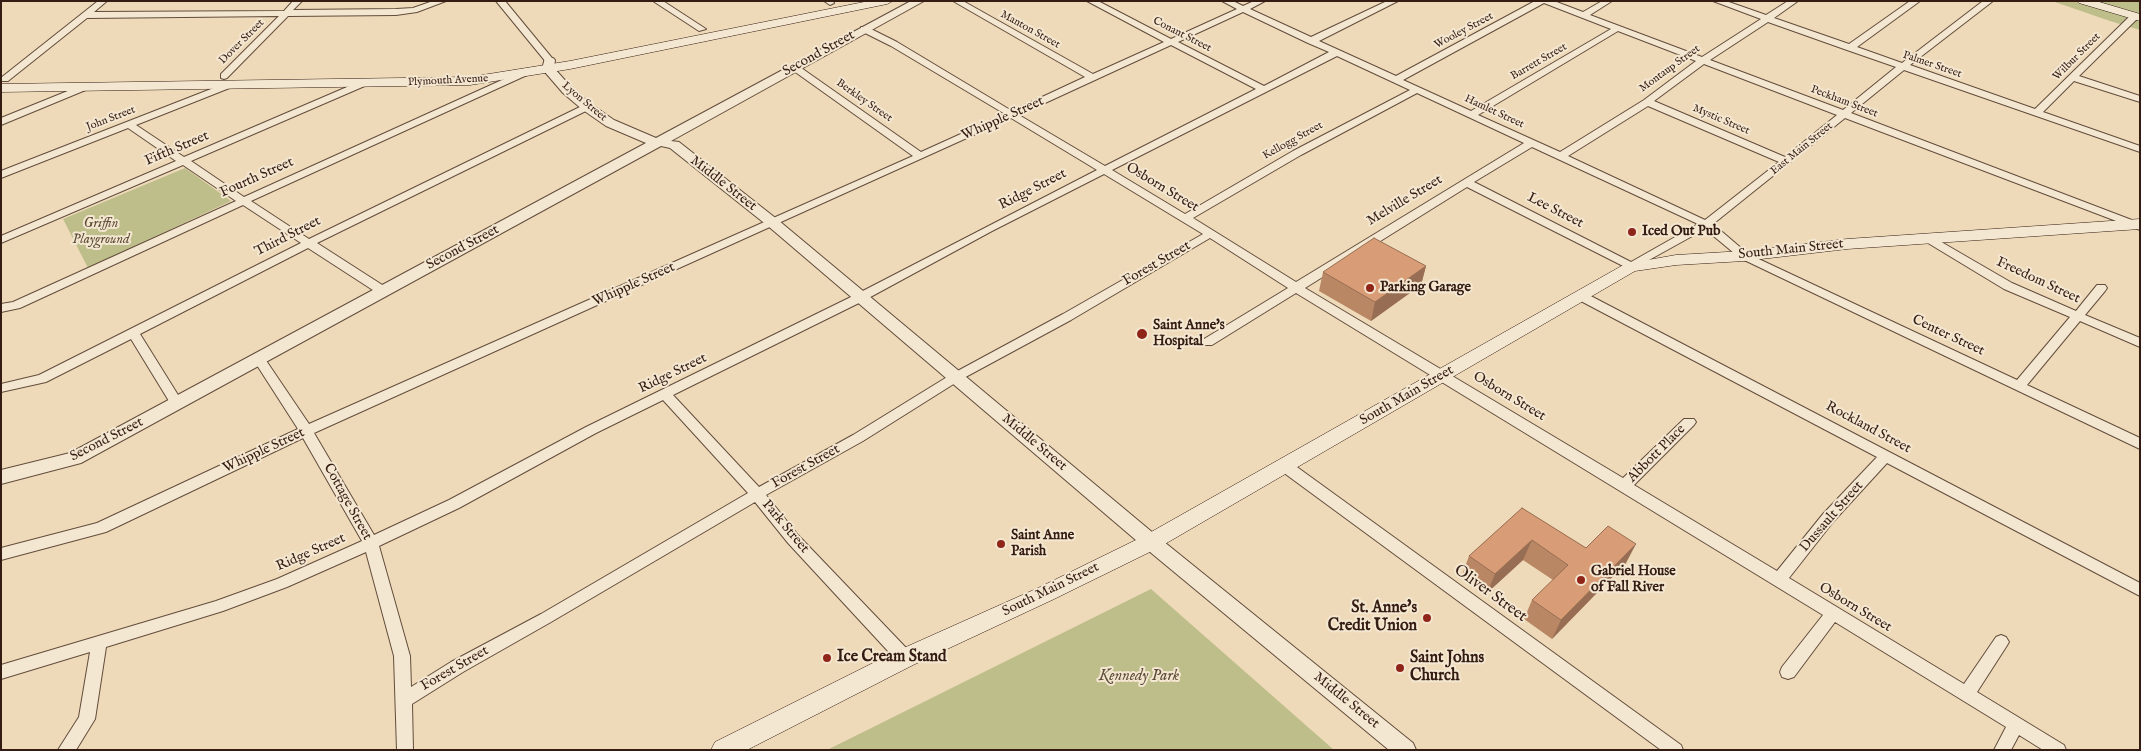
<!DOCTYPE html>
<style>
body{margin:0}
#map{position:relative;width:2141px;height:751px;overflow:hidden;background:#eedab8;font-family:"IM FELL English",serif}
canvas{display:block}
.frame{position:absolute;inset:0;border:2px solid #341c13;pointer-events:none}
</style>
<div id="map">
<canvas width="2141" height="751"></canvas>
<div class="frame"></div>
</div>
<script>
const context = document.querySelector('canvas').getContext('2d');
context.lineJoin = 'round';
function paint(path, color) { context.fillStyle = color; context.fill(path, 'evenodd'); }
const shape = rows => new Path2D(rows.map(r => 'M' + r).join(''));
function trace(path, color, width, dash) { context.strokeStyle = color; context.lineWidth = width; context.lineCap = dash ? 'butt' : 'round'; context.setLineDash(dash || []); context.stroke(path); }
function drawText(font, color, halo, rows, align = 'center') {
  context.font = font + ' "IM FELL English",serif'; context.lineWidth = 4; context.setLineDash([]); context.textBaseline = 'middle'; context.strokeStyle = halo; context.fillStyle = color; for (const [text, x, y, turn = 0] of rows) {
    context.save(); context.translate(x, y); context.rotate((+turn || 0) * Math.PI / 180); context.textAlign = isNaN(turn) ? turn : align; if (halo) context.strokeText(text, 0, 0); context.fillText(text, 0, 0); context.restore();
  }
}
const green = shape([
 [2052,1,2140,1,2140,30,2110,21],
 [185,168,231,201,88,268,63,219],
 [1151,589,1334,750,827,750]
]);
const minor = shape([
 [98,1,107,1,94,12,284,11,293,1,302,1,293,10,396,9,413,8,433,1,446,1,417,12,396,15,288,16,227,78,224,79,221,78,221,74,279,16,87,18,8,81,2,81,2,77,98,1],
 [496,1,505,1,552,58,552,62,546,62,496,1],
 [653,1,663,1,706,29,699,31,653,1],
 [824,1,833,1,834,3,830,5,824,1],
 [953,1,963,1,1093,74,1164,42,1087,1,1098,1,1171,39,1237,9,1222,1,1233,1,1243,6,1254,1,1265,1,1250,9,1311,37,1387,1,1398,1,1319,41,1396,76,1535,1,1554,1,1583,12,1602,1,1612,1,1590,15,1702,57,1761,19,1713,1,1726,1,1766,15,1788,1,1798,1,1774,18,1849,44,1910,1,1920,1,1857,47,1902,63,1983,1,1993,1,1910,65,2035,109,2132,14,2138,14,2138,18,2079,76,2140,96,2140,102,2074,81,2043,112,2140,146,2140,152,1904,70,1851,113,2137,222,2140,223,2140,230,1845,118,1713,224,1748,254,2017,380,2070,317,2004,289,1923,240,1922,238,1923,236,1931,236,2012,283,2076,311,2097,285,2105,285,2107,288,2105,291,2085,315,2140,338,2140,347,2080,321,2027,385,2140,438,2140,449,1740,258,1705,229,1631,270,1467,187,1305,288,1623,478,1684,419,1694,419,1696,422,1694,425,1634,485,1777,571,1823,514,1877,457,1577,299,1575,296,1577,293,1585,293,2140,583,2140,596,1887,463,1833,522,1789,578,1964,684,1996,637,2001,635,2006,637,2009,642,2006,647,1977,692,2064,745,2066,750,2043,750,2019,735,2011,750,1994,750,2006,727,1835,622,1794,677,1788,679,1782,677,1780,672,1782,667,1823,615,1296,293,1212,345,1204,345,1202,342,1204,339,1288,288,1210,238,1071,320,960,380,863,441,766,495,798,535,911,653,913,658,911,663,905,665,899,663,788,543,755,502,551,622,463,672,412,704,413,750,397,750,394,656,366,552,287,587,223,611,106,647,95,719,76,750,58,750,79,717,90,652,1,679,1,665,216,601,277,579,362,541,303,438,106,532,1,560,1,548,97,523,298,429,253,359,255,356,263,356,309,424,913,156,791,69,791,65,797,65,921,152,1005,114,891,46,861,31,861,27,867,27,897,42,1012,111,1085,77,953,1],
 [1544,3,1611,29,1471,111,1403,80,1544,3],
 [1243,12,1308,43,1329,52,1264,86,1178,42,1243,12],
 [1768,22,1847,50,1896,67,1843,110,1710,60,1768,22],
 [1618,31,1696,61,1644,100,1560,152,1478,115,1618,31],
 [1171,45,1256,89,1105,166,1019,115,1171,45],
 [1337,56,1410,90,1293,151,1185,214,1112,170,1337,56],
 [1704,64,1837,115,1785,157,1654,101,1704,64],
 [1417,93,1524,143,1296,282,1193,218,1301,155,1417,93],
 [1648,106,1779,162,1705,220,1568,156,1648,106],
 [1011,118,1097,170,855,295,586,427,449,500,374,535,314,433,1011,118],
 [1532,147,1698,224,1631,262,1474,182,1532,147],
 [1104,174,1203,234,1063,314,952,374,853,435,759,487,673,395,863,301,992,231,1104,174],
 [663,400,748,493,541,614,451,662,411,687,410,656,379,546,459,508,596,433,663,400],
 [524,70,529,73,527,75,251,201,309,239,584,105,590,105,590,109,317,243,387,288,389,291,387,294,379,294,308,248,140,334,183,403,182,406,172,406,131,339,46,382,1,392,1,384,39,375,301,243,243,205,20,308,1,312,1,304,13,302,236,201,183,165,1,243,1,236,176,161,128,128,1,178,1,171,229,82,232,83,232,87,136,125,184,157,361,81,367,81,367,85,191,161,244,197,524,70],
 [85,84,90,87,88,89,1,125,1,118,85,84],
 [1285,461,1290,462,1681,745,1683,750,1661,750,1280,470,1278,466,1280,462,1285,461]
]);
const tertiary = shape([
 [911,1,924,1,671,141,679,142,778,220,1158,537,1413,743,1416,750,1389,750,1144,547,768,226,670,148,661,146,81,463,1,484,1,470,70,453,646,143,606,126,583,110,563,93,544,71,542,69,545,58,553,58,555,60,554,68,571,87,591,104,614,120,656,138,911,1]
]);
const secondary = shape([
 [869,1,893,1,887,4,570,69,470,85,1,92,1,84,470,77,570,61,869,1],
 [2077,1,2096,1,2140,14,2140,21,2079,3,2077,1],
 [2140,219,2140,229,1847,249,1744,261,1676,265,1635,271,1158,548,1052,600,913,665,747,750,711,750,715,742,897,651,1038,588,1144,536,1625,264,1676,255,1744,251,1847,239,2140,219]
]);
const wall = shape([
 [1426,266,1421,285,1371,321,1319,291,1323,272],
 [1522,508,1586,548,1626,563,1552,639,1524,619,1532,600,1553,580,1523,560,1487,593,1462,575,1469,556]
]);
const shadedWall = shape([
 [1426,266,1421,285,1371,321,1375,302],
 [1532,540,1523,560,1487,593,1495,574],
 [1636,544,1626,563,1552,639,1561,620]
]);
const building = shape([
 [1374,238,1426,266,1375,302,1323,272,1374,238],
 [1522,508,1586,548,1608,526,1636,544,1561,620,1532,600,1568,565,1532,540,1495,574,1469,556,1522,508]
]);
const markers = [
 [1632,232,5,"#8f2418"],
 [1370,288,5,"#8f2418"],
 [1142,334,6,"#8f2418"],
 [1001,544,5,"#8f2418"],
 [1581,580,5,"#8f2418"],
 [1427,618,5,"#8f2418"],
 [827,658,5,"#8f2418"],
 [1400,668,5,"#8f2418"]
];
const farStreetnames = [
 ["Manton Street",1030,30,29],
 ["Wooley Street",1464,31,-28],
 ["Conant Street",1182,35,27],
 ["Dover Street",242,42,-45],
 ["Wilbur Street",2077,57,-45],
 ["Barrett Street",1539,62,-30],
 ["Palmer Street",1932,65,19],
 ["Montaup Street",1670,69,-36],
 ["Plymouth Avenue",448,81,-3],
 ["Berkley Street",864,101,35],
 ["Lyon Street",584,102,40],
 ["Peckham Street",1844,102,21],
 ["Hamlet Street",1494,112,25],
 ["John Street",111,119,-21],
 ["Mystic Street",1721,120,23],
 ["Kellogg Street",1293,141,-29],
 ["East Main Street",1802,149,-39]
];
const streetNames = [
 ["Second Street",819,54,-29],
 ["Whipple Street",1003,119,-24],
 ["Fifth Street",177,149,-23],
 ["Fourth Street",257,178,-24],
 ["Middle Street",723,184,38],
 ["Osborn Street",1162,188,31],
 ["Ridge Street",1033,190,-27],
 ["Melville Street",1405,201,-31],
 ["Lee Street",1555,211,27],
 ["Third Street",288,237,-27],
 ["Second Street",463,248,-28],
 ["South Main Street",1791,250,-6],
 ["Forest Street",1157,264,-30],
 ["Freedom Street",2038,281,25],
 ["Whipple Street",634,285,-24],
 ["Center Street",1948,336,25],
 ["Ridge Street",673,374,-26],
 ["South Main Street",1407,396,-30],
 ["Osborn Street",1509,397,31],
 ["Rockland Street",1868,428,28],
 ["Second Street",107,440,-27],
 ["Middle Street",1034,443,40],
 ["Whipple Street",264,451,-25],
 ["Abbott Place",1657,454,-45],
 ["Forest Street",806,467,-29],
 ["Cottage Street",347,502,61],
 ["Dussault Street",1832,517,-49],
 ["Park Street",785,527,50],
 ["Ridge Street",311,553,-24],
 ["South Main Street",1051,590,-26],
 ["Osborn Street",1855,608,31],
 ["Forest Street",455,669,-30],
 ["Middle Street",1346,701,39]
];
const parkNames = [
 ["Griffin",101,224],
 ["Playground",101,240]
];
const poiNames = [
 ["Iced Out Pub",1642,232],
 ["Parking Garage",1380,288],
 ["Saint Anne's",1153,326],
 ["Hospital",1153,342],
 ["Saint Anne",1011,536],
 ["Parish",1011,552],
 ["Gabriel House",1591,572],
 ["of Fall River",1591,588]
];
const nearStreetnames = [
 ["Oliver Street",1490,594,36]
];
const nearPoinames = [
 ["St. Anne's",1417,609,"right"],
 ["Credit Union",1417,627,"right"],
 ["Ice Cream Stand",837,658],
 ["Saint Johns",1410,659],
 ["Church",1410,677]
];
const nearParknames = [
 ["Kennedy Park",1139,677]
];
paint(green, '#bebe8b');
trace(minor, '#624c3c', 2);
trace(tertiary, '#624c3c', 2);
trace(secondary, '#341c13', 1);
paint(minor, '#f4e7d1');
paint(tertiary, '#f4e7d1');
paint(secondary, '#f4e7d1');
paint(wall, '#ba8765');
paint(shadedWall, '#976e53');
paint(building, '#d89d76');
trace(building, '#976e53', 1);
for (const [x, y, r, color] of markers) { const dot = new Path2D(); dot.arc(x, y, r, 0, 2 * Math.PI); context.fillStyle = color; context.fill(dot); trace(dot, '#f4e7d1', 2); }
drawText('11px', '#341c13', '#f4e7d1', farStreetnames);
drawText('14px', '#341c13', '#f4e7d1', streetNames);
drawText('italic 14px', '#5d4d37', '#f4e7d1', parkNames);
drawText('bold 14px', '#341c13', '#f4e7d1', poiNames, 'left');
drawText('16px', '#341c13', '#f4e7d1', nearStreetnames);
drawText('bold 16px', '#341c13', '#f4e7d1', nearPoinames, 'left');
drawText('italic 16px', '#5d4d37', '#f4e7d1', nearParknames);
</script>
